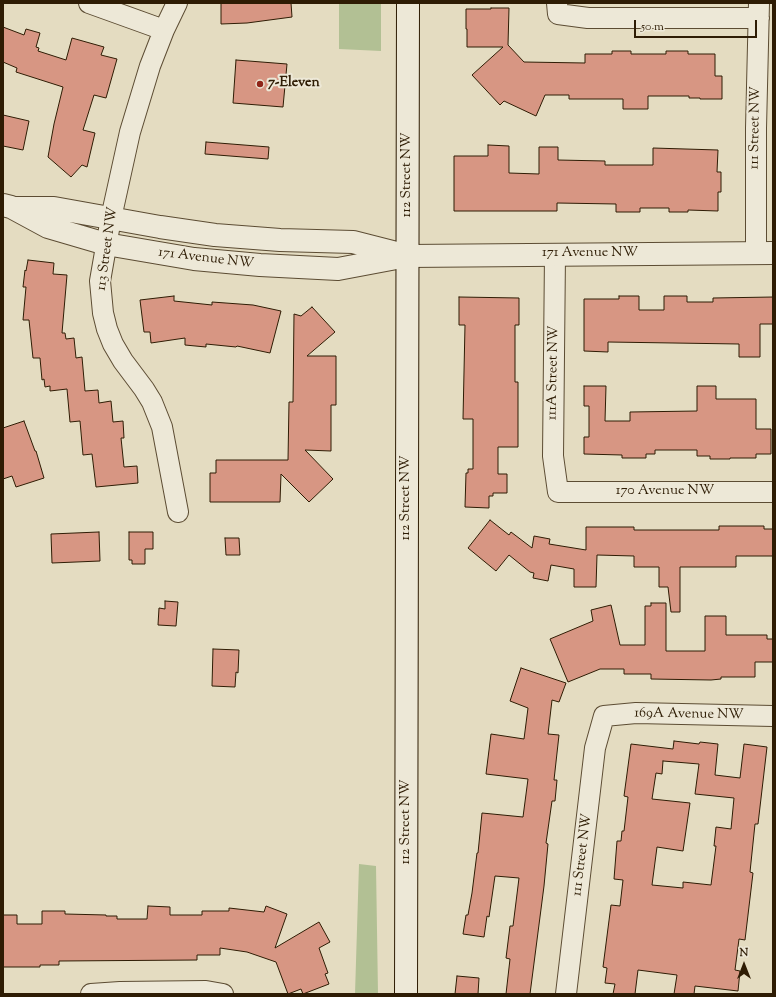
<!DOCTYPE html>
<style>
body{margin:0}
#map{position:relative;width:776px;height:997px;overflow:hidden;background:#e4dcc1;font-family:"Sorts Mill Goudy",serif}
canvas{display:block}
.frame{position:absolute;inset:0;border:4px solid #2e1c04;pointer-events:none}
.north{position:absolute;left:724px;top:945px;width:40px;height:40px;-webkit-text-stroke:3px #ede8d7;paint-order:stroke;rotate:0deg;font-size:11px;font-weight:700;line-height:16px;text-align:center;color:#2e1c04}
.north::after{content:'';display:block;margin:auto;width:14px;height:18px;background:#2e1c04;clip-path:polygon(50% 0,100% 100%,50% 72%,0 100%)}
.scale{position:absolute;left:634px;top:20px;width:123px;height:18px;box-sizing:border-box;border:2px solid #2e1c04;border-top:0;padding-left:5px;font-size:12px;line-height:14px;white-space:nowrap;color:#2e1c04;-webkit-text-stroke:3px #ede8d7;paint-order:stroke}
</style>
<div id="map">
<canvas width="776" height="997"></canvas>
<div class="frame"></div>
<div class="north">N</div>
<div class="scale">50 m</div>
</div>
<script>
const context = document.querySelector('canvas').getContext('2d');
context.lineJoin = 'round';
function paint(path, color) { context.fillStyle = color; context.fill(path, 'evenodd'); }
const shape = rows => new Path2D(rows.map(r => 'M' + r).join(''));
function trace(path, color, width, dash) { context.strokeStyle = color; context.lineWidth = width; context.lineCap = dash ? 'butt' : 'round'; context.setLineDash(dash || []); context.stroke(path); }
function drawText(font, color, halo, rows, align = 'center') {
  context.font = font + ' "Sorts Mill Goudy",serif'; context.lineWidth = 4; context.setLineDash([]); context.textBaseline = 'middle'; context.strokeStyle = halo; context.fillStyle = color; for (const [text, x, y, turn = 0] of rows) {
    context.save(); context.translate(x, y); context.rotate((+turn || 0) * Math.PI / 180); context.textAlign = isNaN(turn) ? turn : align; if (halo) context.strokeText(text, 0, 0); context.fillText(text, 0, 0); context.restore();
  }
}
const green = shape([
 [339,3,381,3,381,51,339,49],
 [359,864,376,866,378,994,355,994]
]);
const building = shape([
 [221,3,291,3,292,17,247,23,221,24,221,3],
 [491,8,509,8,508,45,524,62,585,63,585,54,612,54,612,51,631,51,631,54,666,54,666,51,688,51,688,54,715,54,715,76,722,76,722,99,700,99,700,98,689,98,689,96,648,96,648,109,623,109,623,99,569,99,569,95,545,95,536,116,504,101,500,105,472,75,503,47,467,47,467,29,466,29,466,9,491,9,491,8],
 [3,27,24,35,26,29,40,33,36,47,39,48,38,51,66,60,72,38,104,47,101,55,117,59,106,98,94,95,83,130,95,133,87,167,82,165,71,177,48,157,54,124,63,87,16,72,17,68,3,62,3,27],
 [236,60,287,64,283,107,233,103,236,60],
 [3,115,29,121,23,150,3,146,3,115],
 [206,142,269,147,268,159,205,154,206,142],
 [488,145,509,146,509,173,539,174,539,147,558,147,558,160,605,161,605,165,653,165,653,148,718,150,717,172,721,172,721,192,718,192,718,211,688,210,688,212,669,212,669,208,640,208,640,212,616,212,616,204,557,203,557,211,454,211,454,156,488,156,488,145],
 [28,260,54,263,53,274,67,275,62,333,65,333,66,339,74,338,76,358,82,357,85,391,98,390,99,403,111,401,113,422,123,421,124,438,121,438,124,467,137,466,138,483,96,487,92,454,83,455,80,421,70,422,67,389,50,391,50,386,45,387,44,379,42,380,40,358,33,358,29,320,23,320,26,287,23,287,25,270,26,271,28,260],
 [174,296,174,301,212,305,212,302,253,305,281,311,270,353,237,346,236,347,206,344,206,347,185,345,185,338,151,343,150,332,144,332,140,300,174,296],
 [619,296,639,296,639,310,664,310,664,296,687,296,687,302,713,302,713,298,773,297,773,324,760,324,760,357,739,357,739,344,608,342,608,352,584,351,584,299,619,299,619,296],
 [459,297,519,298,519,325,515,325,515,382,518,382,518,447,498,447,498,474,507,474,507,493,493,493,493,496,489,496,489,508,465,507,466,473,468,473,468,469,473,469,473,419,463,419,465,325,459,325,459,297],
 [312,307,335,332,307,356,336,356,336,405,331,405,331,451,305,450,333,479,309,502,281,474,280,502,210,502,210,473,216,473,216,460,288,460,289,402,293,402,294,314,301,316,312,307],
 [584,386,606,386,605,421,630,421,630,412,697,411,697,386,716,386,716,399,756,399,756,429,771,429,771,454,756,454,756,458,730,458,730,459,710,459,710,456,697,456,697,450,655,450,655,454,646,454,646,458,622,458,622,455,584,454,584,437,589,437,589,406,584,406,584,386],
 [24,421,35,451,36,451,44,478,16,487,12,476,3,479,3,428,24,421],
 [490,520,509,535,511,532,532,548,534,536,550,539,549,544,586,550,586,527,634,527,634,530,719,530,719,526,764,526,764,529,773,529,773,556,736,556,736,567,680,567,680,612,671,612,668,587,659,587,659,567,634,567,634,556,597,555,596,587,574,587,574,569,551,565,548,581,533,578,534,573,530,572,509,555,496,571,468,548,490,520],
 [99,532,100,561,52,563,51,534,99,532],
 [129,532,153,532,153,549,145,549,145,564,132,564,132,560,129,560,129,532],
 [225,538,239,538,240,555,226,555,225,538],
 [165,601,178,602,176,626,158,625,159,608,165,609,165,601],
 [651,603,666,603,666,651,705,651,705,616,726,616,726,635,767,635,767,639,773,639,773,662,755,662,755,677,721,677,721,679,711,680,651,679,651,674,624,674,624,669,600,669,568,682,550,639,593,621,591,610,611,605,620,645,645,645,645,606,651,606,651,603],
 [213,649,239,650,238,673,236,672,235,687,212,686,213,649],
 [521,668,566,683,559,702,552,700,548,734,559,735,554,780,557,780,555,801,552,801,546,843,548,844,544,886,530,994,506,994,510,959,506,958,510,926,513,926,519,878,495,876,489,917,487,916,484,937,463,934,466,915,468,915,472,893,477,853,478,853,482,813,523,817,528,779,486,774,491,734,524,739,528,708,510,701,521,668],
 [674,741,699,744,700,742,718,744,715,775,740,778,744,744,767,747,758,824,755,824,750,872,753,873,745,940,739,939,735,970,740,971,738,991,695,986,694,994,674,994,677,975,638,970,635,994,613,994,615,984,605,983,607,968,603,967,611,905,620,906,623,880,614,879,617,841,621,841,622,831,624,831,628,797,624,796,631,744,673,749,674,741],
 [663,761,699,764,695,794,734,798,731,829,716,827,714,846,716,846,711,885,683,882,683,888,652,885,657,847,683,851,690,803,652,799,656,773,662,774,663,761],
 [148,906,170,907,170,915,202,915,202,911,229,911,229,908,264,912,266,906,287,914,275,948,319,922,330,942,319,948,328,973,325,974,329,984,303,994,301,989,288,994,276,962,247,952,220,948,220,955,197,955,197,960,59,961,59,965,40,965,40,967,3,967,3,915,17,915,17,924,42,924,42,911,65,911,65,914,106,915,106,916,117,916,117,919,147,919,148,906],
 [457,976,479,978,478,994,455,994,457,976]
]);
const minor = shape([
 [89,3,164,30],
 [177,3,164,30,150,66,130,132,111,218,100,281,103,313,107,329,113,344,123,361,144,389,152,402,162,427,178,512],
 [557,3,558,14,588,18,759,18],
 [555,254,553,456,558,492,773,492],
 [756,254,756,128,759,3],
 [91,994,120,992,206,991,223,994],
 [566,994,595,748,604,716,636,713,773,716]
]);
const tertiary = shape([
 [3,205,11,207,48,227,106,244,194,259,260,265,338,269,407,256,773,253],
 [14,208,54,208,160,227,215,235,280,240,353,242,400,254]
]);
const secondary = shape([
 [406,994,408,3]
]);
const markers = [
 [260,84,4,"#8f2418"]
];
const poiNames = [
 ["7-Eleven",268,84]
];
const streetNames = [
 ["111 Street NW",756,128,-89],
 ["112 Street NW",408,175,-90],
 ["113 Street NW",108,249,-82],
 ["171 Avenue NW",590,254],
 ["171 Avenue NW",206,259,7],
 ["111A Street NW",554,373,-89],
 ["170 Avenue NW",665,492],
 ["112 Street NW",407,498,-90],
 ["169A Avenue NW",689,715,1],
 ["112 Street NW",407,822,-90],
 ["111 Street NW",583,855,-83]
];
paint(green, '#b2c094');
paint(building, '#d79683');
trace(building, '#2e1c04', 1);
trace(minor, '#5c4c33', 22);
trace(tertiary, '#5c4c33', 24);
trace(secondary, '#2e1c04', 24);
trace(minor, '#ede8d7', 20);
trace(tertiary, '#ede8d7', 22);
trace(secondary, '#ede8d7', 22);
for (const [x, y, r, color] of markers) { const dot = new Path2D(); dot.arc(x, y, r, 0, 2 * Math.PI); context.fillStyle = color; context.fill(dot); trace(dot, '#ede8d7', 1.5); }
drawText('bold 14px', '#2e1c04', '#ede8d7', poiNames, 'left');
drawText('14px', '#2e1c04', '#ede8d7', streetNames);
</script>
